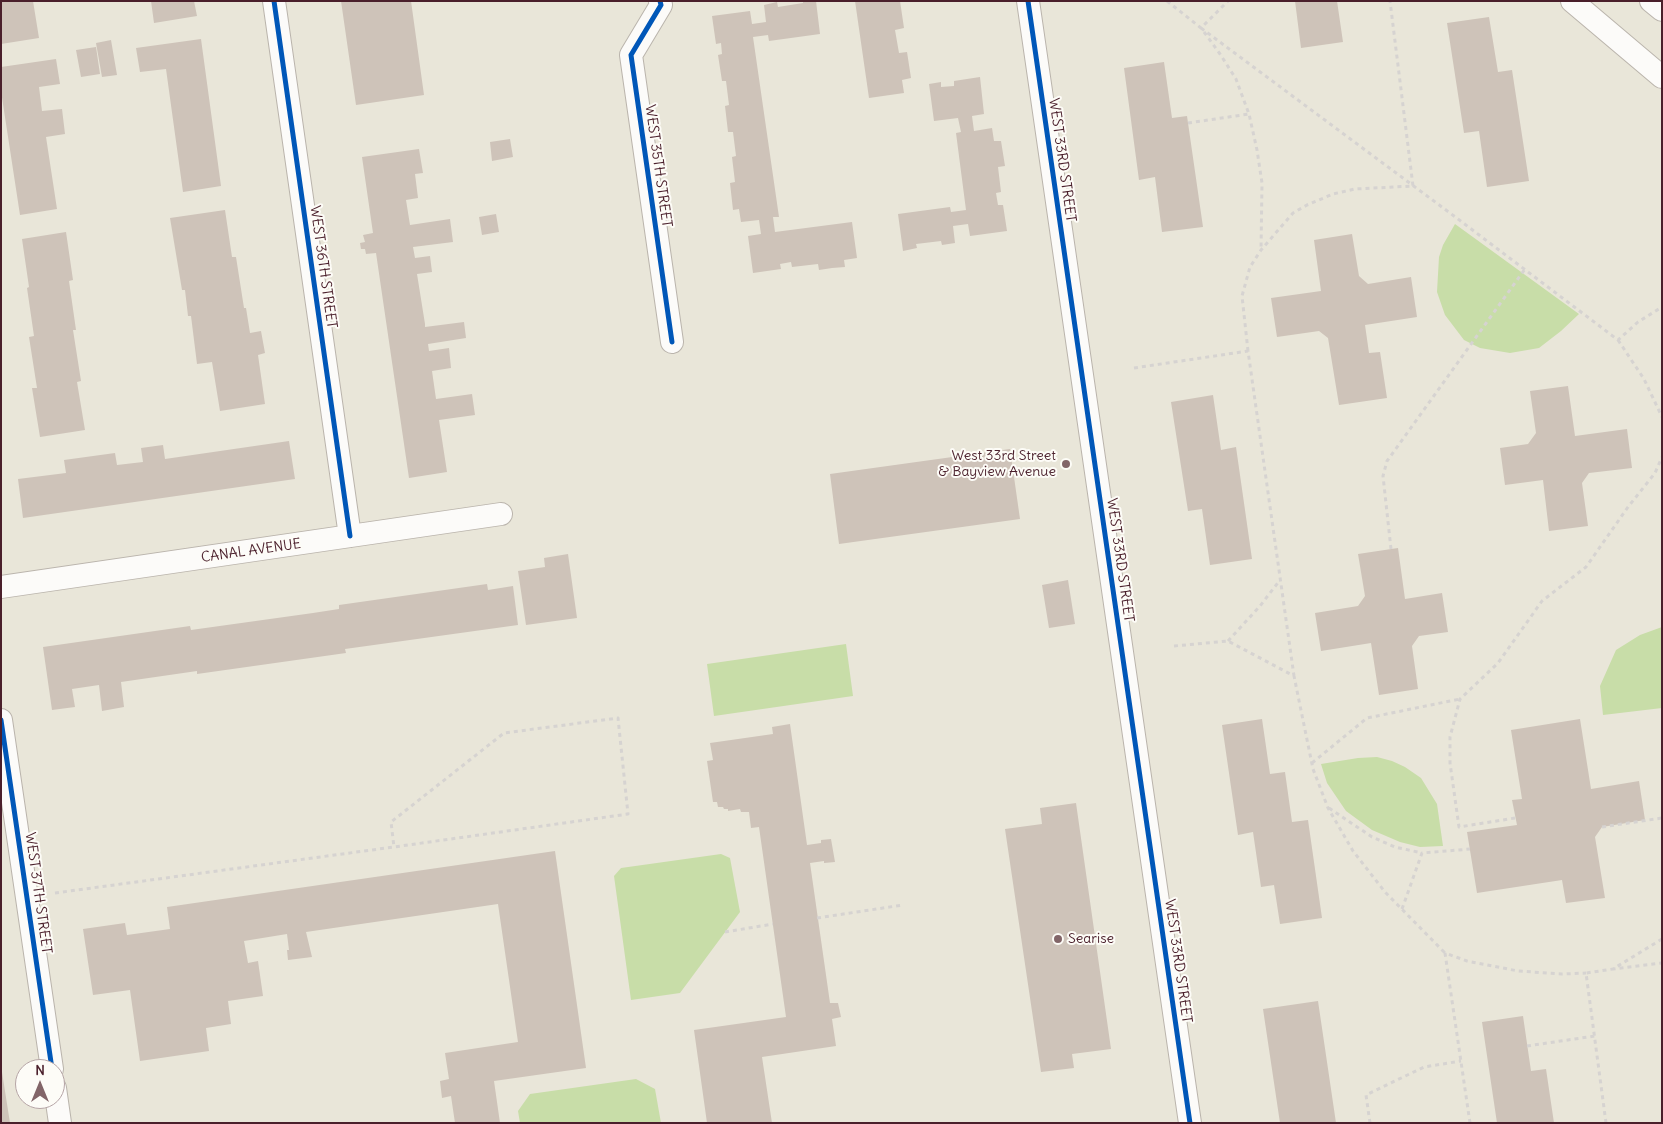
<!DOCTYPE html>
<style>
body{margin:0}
#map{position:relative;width:1663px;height:1124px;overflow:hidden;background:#e9e6d9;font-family:Delius,sans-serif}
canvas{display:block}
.frame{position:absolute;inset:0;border:2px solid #4a1f2b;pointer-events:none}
.north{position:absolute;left:15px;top:1059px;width:50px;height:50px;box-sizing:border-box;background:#fdfcf7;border:1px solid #b5a4a5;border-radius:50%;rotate:0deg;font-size:14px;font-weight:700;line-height:20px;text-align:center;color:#4a1f2b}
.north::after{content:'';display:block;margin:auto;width:18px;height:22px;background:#826568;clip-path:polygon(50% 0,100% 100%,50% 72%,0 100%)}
</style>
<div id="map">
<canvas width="1663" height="1124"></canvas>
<div class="frame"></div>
<div class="north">N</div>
</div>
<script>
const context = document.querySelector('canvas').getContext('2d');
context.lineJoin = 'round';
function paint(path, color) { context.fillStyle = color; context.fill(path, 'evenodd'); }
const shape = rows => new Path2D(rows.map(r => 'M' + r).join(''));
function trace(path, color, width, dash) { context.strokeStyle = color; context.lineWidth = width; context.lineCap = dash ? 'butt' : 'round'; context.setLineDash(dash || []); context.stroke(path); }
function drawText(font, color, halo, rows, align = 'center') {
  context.font = font + ' Delius,sans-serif'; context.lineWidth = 4; context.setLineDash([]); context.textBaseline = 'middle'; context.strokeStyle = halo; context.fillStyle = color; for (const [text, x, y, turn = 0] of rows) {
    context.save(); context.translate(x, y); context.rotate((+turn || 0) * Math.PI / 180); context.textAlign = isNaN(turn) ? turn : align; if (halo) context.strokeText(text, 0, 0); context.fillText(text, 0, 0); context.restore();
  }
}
const green = shape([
 [1455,224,1579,314,1561,331,1539,348,1510,353,1480,348,1464,340,1445,315,1437,292,1439,257,1443,245],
 [1662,627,1662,708,1603,715,1600,686,1616,650,1640,635],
 [846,644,853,696,714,716,707,664],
 [1377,757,1392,761,1405,767,1421,778,1437,804,1443,846,1420,847,1400,842,1372,830,1346,811,1327,783,1321,764,1358,758],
 [721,854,730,858,740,912,680,993,631,1000,614,876,621,868],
 [636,1079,655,1089,661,1123,520,1123,518,1111,530,1094]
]);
const building = shape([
 [1,1,33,1,39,38,1,44],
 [151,1,194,1,197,16,154,23],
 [341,1,411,1,424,95,356,105],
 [803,1,816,1,820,34,769,41,768,35,753,37,779,217,773,217,775,232,852,222,857,258,844,260,845,267,832,268,819,270,818,264,792,267,791,262,780,264,781,269,753,273,748,236,761,234,759,220,741,222,739,209,733,210,730,183,735,182,732,157,736,156,733,132,728,132,725,106,729,105,726,81,722,81,718,55,722,54,721,43,716,44,712,16,750,11,752,24,766,22,764,5,777,2,778,7,803,3],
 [855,1,900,1,904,28,895,30,899,53,907,52,911,78,902,80,904,93,869,98],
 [1295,1,1337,1,1343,42,1301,48],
 [1489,17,1498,72,1512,70,1529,181,1487,187,1479,131,1464,133,1447,23],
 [201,39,221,186,183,192,166,69,140,72,136,48],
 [111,40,117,75,102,77,96,43],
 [96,47,100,74,81,77,76,50],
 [56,59,60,84,39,87,42,111,62,109,65,134,46,137,57,209,20,215,1,91,1,67],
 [1164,62,1172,118,1187,116,1203,227,1162,232,1155,177,1139,180,1124,68],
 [980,77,984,114,972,116,974,131,992,128,994,141,1001,141,1005,166,998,167,1001,192,996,193,998,205,1003,205,1007,231,970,236,968,224,953,226,955,243,942,245,941,241,916,244,917,248,903,251,898,214,950,207,951,212,966,210,956,133,961,132,958,118,934,121,929,84,941,82,941,87,954,86,954,81],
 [510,139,513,157,492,161,490,142],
 [419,149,423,173,415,174,418,198,406,200,410,225,450,219,453,242,413,247,415,258,430,256,432,272,417,274,425,324,425,327,464,322,466,338,428,344,429,351,449,348,451,368,432,371,436,399,472,394,475,415,439,420,447,472,409,478,376,253,366,254,365,249,361,249,360,243,365,242,363,235,373,233,362,157],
 [225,210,232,257,236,257,244,308,246,308,250,333,261,331,265,353,258,355,265,404,220,411,212,362,197,364,191,316,188,316,185,290,182,290,170,218],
 [496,214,499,232,482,235,479,217],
 [66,232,73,280,69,281,76,330,73,330,81,381,77,382,85,430,40,437,32,388,37,388,29,337,34,336,27,288,29,287,22,239],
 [1352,234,1359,276,1368,284,1411,277,1417,317,1365,325,1369,353,1380,352,1387,398,1339,405,1328,338,1319,331,1277,337,1271,298,1321,291,1314,240],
 [1568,386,1575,436,1627,429,1632,468,1589,473,1582,483,1588,526,1549,531,1543,480,1505,485,1500,448,1528,444,1536,433,1530,391],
 [1213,395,1221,450,1236,447,1252,559,1210,565,1202,509,1188,511,1171,402],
 [289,441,295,479,23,518,18,479,66,473,64,460,115,453,117,465,143,462,141,448,163,445,165,459],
 [1010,449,1020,519,839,544,830,474],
 [1398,548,1405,599,1442,593,1448,632,1419,636,1412,646,1418,689,1379,695,1371,643,1321,651,1315,613,1358,606,1365,596,1358,554],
 [568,554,577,618,526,625,518,571,545,567,544,558],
 [1068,580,1075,624,1049,628,1042,585],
 [487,584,488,590,513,586,518,625,345,649,346,653,197,674,197,671,121,682,124,707,102,711,99,685,72,689,75,707,52,710,43,647,190,626,191,630,313,613,339,609,339,605],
 [1262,719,1270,774,1285,772,1292,822,1308,820,1322,918,1280,924,1274,885,1261,887,1253,832,1238,835,1222,725],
 [1580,719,1591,789,1639,781,1645,820,1602,827,1595,837,1605,898,1566,903,1562,880,1477,893,1467,832,1517,825,1512,800,1522,799,1511,730],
 [790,724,807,845,821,843,821,840,831,839,835,862,824,863,824,861,810,863,830,1003,838,1003,841,1017,832,1019,836,1046,762,1057,772,1123,707,1123,694,1030,786,1017,759,827,751,828,749,812,741,812,740,809,728,811,728,809,724,809,723,807,718,807,717,802,713,802,707,761,713,760,710,743,773,734,772,727],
 [1076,803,1111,1049,1072,1054,1074,1068,1041,1072,1005,829,1042,824,1040,808],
 [555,851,586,1068,494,1081,500,1123,455,1123,451,1096,442,1098,440,1081,449,1079,445,1053,518,1042,498,904,306,932,312,957,288,960,287,950,289,950,287,934,244,941,248,963,258,961,263,996,228,1001,231,1024,206,1028,209,1051,140,1061,130,990,93,995,83,929,125,923,127,935,170,929,167,907],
 [1318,1001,1336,1123,1280,1123,1263,1009],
 [1523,1016,1531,1071,1546,1069,1554,1123,1497,1123,1482,1022],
 [1,1072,2,1072,10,1123,1,1123]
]);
const path = shape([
 [1167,1,1201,28,1228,1],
 [1201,28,1454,216,1618,340,1638,322,1662,307],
 [1204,32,1220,54,1236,79,1249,114,1257,150,1262,183,1261,250],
 [1188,123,1249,114],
 [1618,340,1644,379,1662,417],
 [1248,351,1242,296,1250,267,1261,250,1293,213,1307,205,1333,194,1355,189,1413,186,1390,1],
 [1134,368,1248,351,1294,676],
 [1391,549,1383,476,1387,461,1525,269],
 [1228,641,1260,606,1280,580],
 [1174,646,1228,641,1294,676,1313,769,1328,808,1353,851,1385,892,1445,953],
 [1312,763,1367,718,1460,699],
 [1329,808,1372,837,1395,847,1422,853],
 [1515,818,1459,827,1450,763,1450,737,1460,699,1498,663,1542,601,1586,567,1628,507,1655,473,1662,457],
 [1602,827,1662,818],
 [55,893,401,846,628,814,618,718,504,733,391,822,394,847],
 [1402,909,1422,853,1470,849],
 [817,918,903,905],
 [725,932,773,924],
 [1662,939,1613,969,1662,963],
 [1527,1046,1595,1036],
 [1370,1123,1366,1095,1424,1067,1461,1061],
 [1470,1123,1445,953,1467,961,1518,971,1562,974,1586,973],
 [1606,1123,1586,973,1613,969]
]);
const street = shape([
 [274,1,350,536],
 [660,1,661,5,631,55,672,342],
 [1028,1,1190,1123],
 [1572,1,1662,77],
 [1651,1,1662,10],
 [1,587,501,514],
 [1,720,52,1069],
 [55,1088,60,1123]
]);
const cycleway = shape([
 [274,1,350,536],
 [660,1,661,5,631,55,672,342],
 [1028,1,1190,1123],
 [1,720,52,1069]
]);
const markers = [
 [1066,464,5,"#826568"],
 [1058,939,5,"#826568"]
];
const streetNames = [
 ["WEST 33RD STREET",1062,160,82],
 ["WEST 35TH STREET",658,166,82],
 ["WEST 36TH STREET",323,267,82],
 ["CANAL AVENUE",251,551,-8],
 ["WEST 33RD STREET",1120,560,82],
 ["WEST 37TH STREET",38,893,82],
 ["WEST 33RD STREET",1178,961,82]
];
const poiNames = [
 ["West 33rd Street",1056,456],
 ["& Bayview Avenue",1056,472],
 ["Searise",1068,939,"left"]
];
paint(green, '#c8dda8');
paint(building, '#cec3b9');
trace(street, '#bab4ac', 24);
trace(path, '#d6d3d1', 3, [4, 4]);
trace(street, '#fcfbf9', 22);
trace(cycleway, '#0057b8', 5);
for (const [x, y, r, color] of markers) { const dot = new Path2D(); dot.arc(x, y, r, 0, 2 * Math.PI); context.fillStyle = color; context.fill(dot); trace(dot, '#fdfcf7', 2); }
drawText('14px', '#4a1f2b', '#fdfcf7', streetNames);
drawText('14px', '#4a1f2b', '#fdfcf7', poiNames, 'right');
</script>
